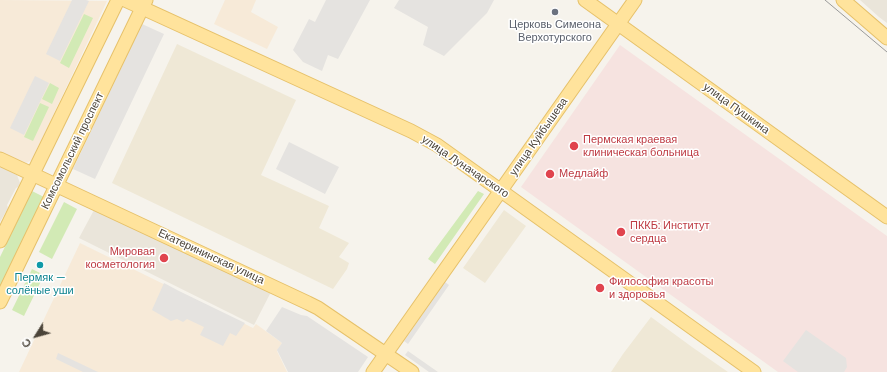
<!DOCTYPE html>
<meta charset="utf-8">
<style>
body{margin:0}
#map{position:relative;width:887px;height:372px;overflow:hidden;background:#f6f3ec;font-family:"DM Sans",sans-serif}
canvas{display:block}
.north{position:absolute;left:16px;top:316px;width:40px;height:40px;-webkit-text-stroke:3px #fff;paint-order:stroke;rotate:233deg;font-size:11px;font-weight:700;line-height:16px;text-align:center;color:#4b4439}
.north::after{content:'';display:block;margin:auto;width:14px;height:18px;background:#4b4439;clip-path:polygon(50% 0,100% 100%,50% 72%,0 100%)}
</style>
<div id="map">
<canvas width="887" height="372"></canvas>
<div class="north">С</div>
</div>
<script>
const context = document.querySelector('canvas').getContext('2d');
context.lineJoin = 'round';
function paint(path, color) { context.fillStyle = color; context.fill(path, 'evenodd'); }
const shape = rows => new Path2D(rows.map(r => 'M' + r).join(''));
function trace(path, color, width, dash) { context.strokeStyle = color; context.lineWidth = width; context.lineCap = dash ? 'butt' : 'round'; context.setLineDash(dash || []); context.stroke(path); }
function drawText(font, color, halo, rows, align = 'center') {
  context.font = font + ' "DM Sans",sans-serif'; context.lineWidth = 3; context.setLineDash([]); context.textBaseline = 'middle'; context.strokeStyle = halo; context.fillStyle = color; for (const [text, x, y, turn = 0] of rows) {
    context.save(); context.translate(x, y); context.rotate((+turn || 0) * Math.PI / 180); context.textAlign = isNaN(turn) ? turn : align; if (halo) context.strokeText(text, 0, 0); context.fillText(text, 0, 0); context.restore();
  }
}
const residential = shape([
 [860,0,887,0,887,23,879,17],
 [0,167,17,175,20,183,18,187,16,188,7,205,8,208,0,222],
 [94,210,272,290,254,325,79,238]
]);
const commercial = shape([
 [0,0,107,1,32,160,26,163,0,152],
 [225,0,256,0,251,12,278,27,267,49,214,24],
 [80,243,253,328,256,324,282,343,277,351,287,372,19,372]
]);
const education = shape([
 [177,44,296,100,261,175,329,206,319,228,349,243,339,257,349,263,347,269,333,289,112,183],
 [504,210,526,226,485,283,463,268],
 [651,317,692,347,728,372,611,372,623,354]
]);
const medical = shape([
 [620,45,887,236,887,372,778,372,521,187]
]);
const green = shape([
 [84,14,93,18,69,68,60,63],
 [50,83,59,88,52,104,42,99],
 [40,103,49,107,33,141,24,137],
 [32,191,44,197,0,287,0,257],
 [478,191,484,194,435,264,428,259],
 [64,202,77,209,52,259,39,252],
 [32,269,44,275,24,316,12,310]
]);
const parking = shape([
 [72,0,86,0,89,1,60,61,46,54],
 [326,0,370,0,338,59,328,55,322,71,303,62,293,50,309,19,315,22],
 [399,0,494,0,487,13,444,56,423,45,428,27,394,8],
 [142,24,164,34,95,179,73,169],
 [35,76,49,83,24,135,10,128],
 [289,142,339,167,325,194,276,169],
 [445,282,449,285,408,344,404,341],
 [164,283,179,291,245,323,236,336,230,333,223,346,200,335,204,327,187,319,183,322,177,319,171,321,152,310],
 [282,307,301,315,307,316,368,357,358,372,288,372,277,350,282,343,266,331],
 [806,330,846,358,847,367,844,372,798,372,783,361],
 [408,351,438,372,429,372,405,355],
 [58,353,98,372,83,372,56,359]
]);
const major = shape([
 [125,0,411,131,437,145,754,372],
 [585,0,887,217],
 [843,0,887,38],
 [0,159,308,303,318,308,412,372],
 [0,241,118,0],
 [0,302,146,0],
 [373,372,635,0]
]);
const tram = shape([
 [825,0,887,52]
]);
const markers = [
 [555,12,4,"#6b7280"],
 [574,146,5,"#e0444e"],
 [550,174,5,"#e0444e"],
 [621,232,5,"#e0444e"],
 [164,258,5,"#e0444e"],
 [40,265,4,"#0f9aa8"],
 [600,288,5,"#e0444e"]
];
const worshipNames = [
 ["Церковь Симеона",555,25],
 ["Верхотурского",555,38]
];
const streetNames = [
 ["улица Пушкина",736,109,36],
 ["улица Куйбышева",539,137,-55],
 ["Комсомольский проспект",73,151,-64],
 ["улица Луначарского",465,167,34],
 ["Екатерининская улица",211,257,25]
];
const healthNames = [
 ["Пермская краевая",583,140],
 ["клиническая больница",583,153],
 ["Медлайф",559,174],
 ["ПККБ: Институт",630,226],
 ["сердца",630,239],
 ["Мировая",155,252,"right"],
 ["косметология",155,265,"right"],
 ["Философия красоты",609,282],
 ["и здоровья",609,295]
];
const cultureNames = [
 ["Пермяк —",40,278],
 ["солёные уши",40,291]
];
paint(residential, '#eae5da');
paint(commercial, '#f7ead8');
paint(education, '#efe8d6');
paint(medical, '#f6e3e0');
paint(green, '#d2eab5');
paint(parking, '#e5e3e0');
trace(major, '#e6c16a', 15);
trace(major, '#ffe39c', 13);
trace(tram, '#9a9a9a', 1);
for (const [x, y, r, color] of markers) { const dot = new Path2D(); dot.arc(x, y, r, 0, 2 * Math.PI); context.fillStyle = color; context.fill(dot); trace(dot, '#fff', 1.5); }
drawText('11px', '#5b616d', '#fff', worshipNames);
drawText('11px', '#4b4439', '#fff', streetNames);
drawText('11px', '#be3a42', '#fff', healthNames, 'left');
drawText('11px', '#0d838f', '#fff', cultureNames);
</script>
